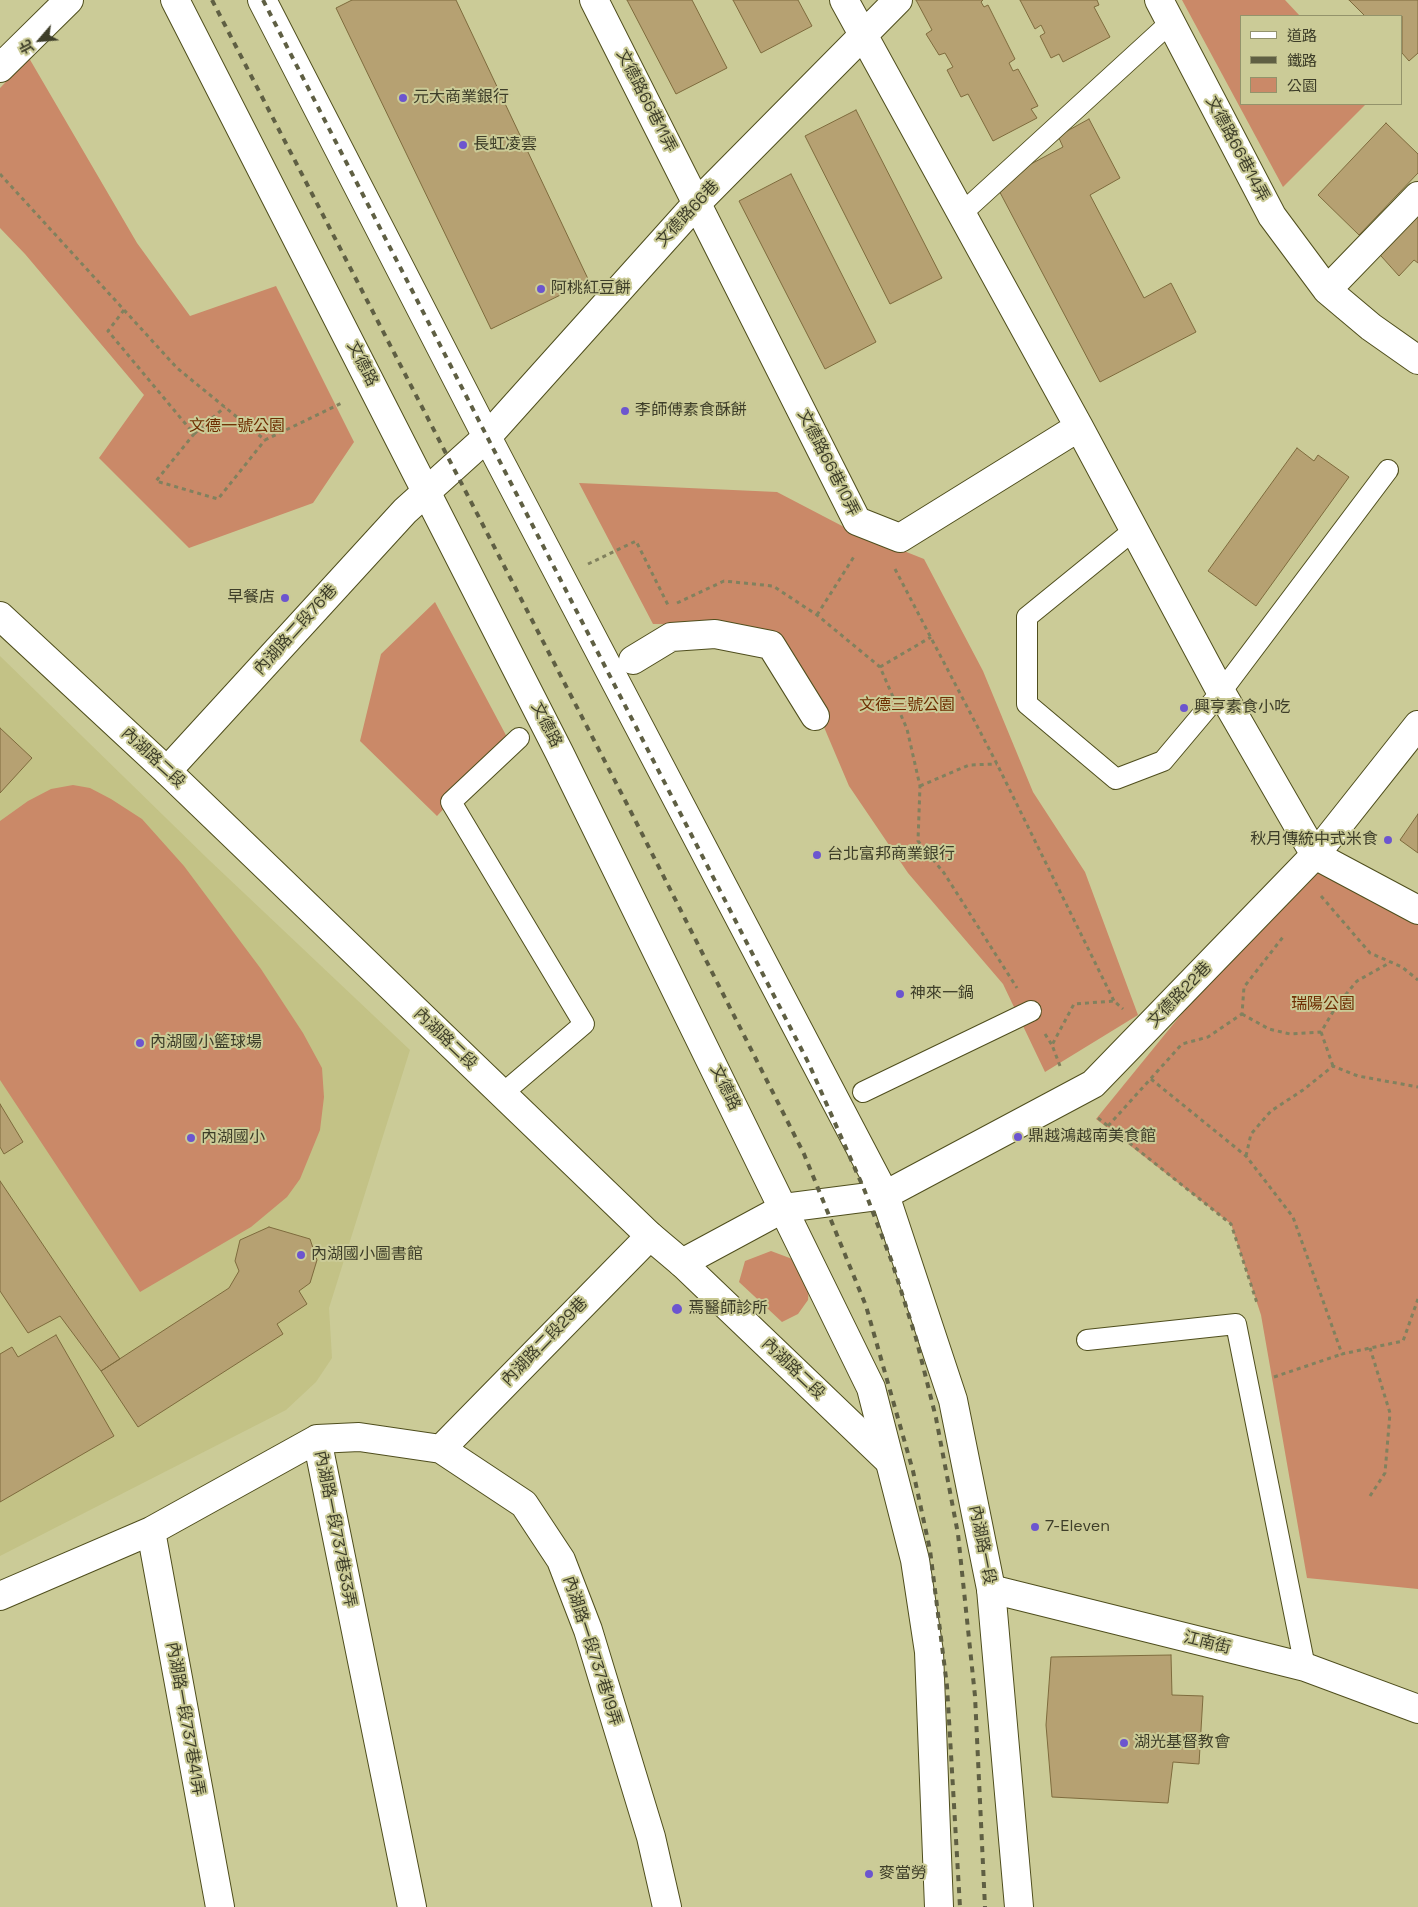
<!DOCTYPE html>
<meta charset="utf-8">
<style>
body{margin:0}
#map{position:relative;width:1418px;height:1907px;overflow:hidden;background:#cbcb97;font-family:"Space Grotesk","Noto Sans TC",sans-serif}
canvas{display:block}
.legend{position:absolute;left:1240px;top:15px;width:162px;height:90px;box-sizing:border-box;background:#cbcb97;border:1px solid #93936b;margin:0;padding:6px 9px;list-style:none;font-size:15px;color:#3e3e29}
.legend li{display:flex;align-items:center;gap:10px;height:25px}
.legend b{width:25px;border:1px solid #93936b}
.north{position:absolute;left:15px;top:15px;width:50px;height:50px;-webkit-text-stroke:4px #cbcb97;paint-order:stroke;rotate:243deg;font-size:14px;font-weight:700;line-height:20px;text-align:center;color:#3e3e29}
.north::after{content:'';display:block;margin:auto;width:18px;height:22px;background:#3e3e29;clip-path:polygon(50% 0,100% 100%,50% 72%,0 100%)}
</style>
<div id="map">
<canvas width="1418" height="1907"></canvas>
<ul class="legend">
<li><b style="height:6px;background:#fff"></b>道路</li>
<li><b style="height:6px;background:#5f5f43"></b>鐵路</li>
<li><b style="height:14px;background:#ca8968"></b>公園</li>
</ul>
<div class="north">北</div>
</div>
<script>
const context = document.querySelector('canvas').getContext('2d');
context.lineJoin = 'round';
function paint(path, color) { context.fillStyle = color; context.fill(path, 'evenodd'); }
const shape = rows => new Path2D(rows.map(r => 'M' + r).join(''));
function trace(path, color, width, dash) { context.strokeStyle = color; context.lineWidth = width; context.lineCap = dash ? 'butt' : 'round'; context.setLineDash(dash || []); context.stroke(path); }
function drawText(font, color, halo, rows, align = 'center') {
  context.font = font + ' "Space Grotesk","Noto Sans TC",sans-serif'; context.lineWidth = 4; context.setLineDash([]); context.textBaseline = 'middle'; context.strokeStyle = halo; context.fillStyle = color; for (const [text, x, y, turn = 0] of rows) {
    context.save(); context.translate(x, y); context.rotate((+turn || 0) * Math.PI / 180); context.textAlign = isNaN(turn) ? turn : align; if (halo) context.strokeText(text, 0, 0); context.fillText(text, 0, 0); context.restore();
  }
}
const built = shape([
 [0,656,208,859,410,1050,329,1308,332,1358,316,1382,286,1410,0,1556]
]);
const green = shape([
 [1182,0,1285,0,1300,16,1242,16,1242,104,1366,104,1283,187],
 [29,58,137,243,190,316,276,286,354,442,313,503,189,548,99,458,144,395,25,254,0,228,0,88],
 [579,483,777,492,846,528,924,559,983,671,1033,792,1085,872,1138,1015,1045,1072,1003,984,908,873,849,786,818,713,730,625,653,624],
 [435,602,508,739,437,816,360,741,381,654],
 [73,785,90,788,111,799,142,819,184,866,261,969,303,1033,322,1068,324,1097,320,1130,300,1179,287,1197,251,1227,140,1292,0,1080,0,821,28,801,51,789],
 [1324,867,1418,924,1418,1589,1307,1578,1261,1315,1231,1224,1096,1119,1188,1006],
 [771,1251,795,1260,809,1286,808,1300,798,1314,782,1322,739,1282,745,1261]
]);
const building = shape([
 [352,0,456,0,589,281,491,329,336,8,352,0],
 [627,0,692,0,727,68,676,94,627,0],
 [733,0,798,0,812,26,761,53,733,0],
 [916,0,983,0,981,2,984,7,988,5,1015,59,1009,63,1013,71,1018,69,1038,106,1031,109,1037,118,993,141,968,94,961,97,947,70,953,67,945,53,939,55,926,34,932,30,916,0],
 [1020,0,1097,0,1099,5,1094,7,1110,37,1063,62,1059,54,1051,58,1040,36,1045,33,1041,25,1035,29,1020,0],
 [1349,0,1418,0,1418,53,1409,61,1402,53,1402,16,1365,16,1349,0],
 [856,110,942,278,890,304,805,136,856,110],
 [1089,119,1120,178,1090,195,1144,298,1171,283,1196,332,1100,382,995,183,1063,147,1058,136,1089,119],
 [1386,123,1418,154,1418,173,1359,235,1318,195,1386,123],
 [791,174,876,342,825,369,739,201,791,174],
 [1418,196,1418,263,1414,260,1399,276,1373,247,1418,196],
 [1297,448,1314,461,1318,455,1349,477,1256,606,1208,571,1297,448],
 [0,728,32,758,0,793,0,728],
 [1418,814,1418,853,1400,840,1418,814],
 [0,1104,23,1142,4,1154,0,1147,0,1104],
 [0,1181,120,1359,101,1371,60,1316,28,1333,0,1291,0,1181],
 [269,1227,310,1239,317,1260,310,1283,299,1291,307,1304,277,1324,283,1334,138,1427,101,1371,229,1288,239,1271,235,1261,240,1240,269,1227],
 [56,1335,114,1436,0,1502,0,1354,12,1347,18,1357,56,1335],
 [1171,1655,1172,1695,1203,1696,1199,1764,1173,1762,1168,1803,1052,1797,1046,1725,1051,1657,1171,1655]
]);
const path = shape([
 [0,174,177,368,265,440,344,402],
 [124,310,108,331,194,434,156,481,218,499,265,440],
 [194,434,225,407],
 [588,564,636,541,669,607],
 [895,569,997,764,1114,1001],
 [677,603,724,581,773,586,817,615,880,667,907,729,920,786,918,841,944,873,1017,988],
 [817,615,855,555],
 [880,667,931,637],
 [920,786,969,765,997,764],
 [1321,896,1370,953,1402,967,1418,980],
 [1242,1014,1269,1029,1290,1034,1321,1032,1337,1005,1357,981,1391,962],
 [1321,1032,1333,1066],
 [1045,1034,1052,1045],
 [1060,1066,1052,1045,1074,1004,1114,1001,1123,1009],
 [1151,1079,1246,1156,1293,1217,1342,1354,1403,1341,1418,1299],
 [1098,1118,1231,1224,1257,1303],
 [1108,1126,1182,1044,1208,1037,1242,1014,1244,987,1283,937],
 [1246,1156,1251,1134,1271,1111,1303,1090,1333,1066,1358,1076,1418,1087],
 [1274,1377,1342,1354],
 [1370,1496,1385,1473,1390,1413,1370,1348]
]);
const service = shape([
 [961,214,1171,22],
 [1134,530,1027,617,1027,704,1116,779,1163,761,1221,692,1388,470],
 [863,1092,1031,1011],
 [502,1094,584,1024,451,802,519,738],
 [1087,1340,1236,1324,1305,1667]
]);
const minor = shape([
 [594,0,857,521,900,538,1079,427],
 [844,0,1079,427,1221,692,1315,855,1418,910],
 [1159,0,1272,216,1327,290,1371,327,1418,360],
 [0,68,69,0],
 [1327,290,1418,196],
 [633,660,671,637,715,634,771,645,815,716],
 [167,771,405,511,487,437,697,203,898,0],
 [682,1263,784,1208,885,1195,1093,1084,1315,855,1418,725],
 [317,1439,412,1907],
 [441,1449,650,1236],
 [151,1531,220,1907],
 [991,1589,1305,1667,1418,1709],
 [0,1596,151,1531,317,1439,359,1437,441,1449,524,1504,561,1560,588,1630,651,1837,667,1907]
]);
const tertiary = shape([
 [0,616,167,771,650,1236,682,1263,889,1461]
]);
const secondary = shape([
 [175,0,559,752,871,1388,915,1560,929,1652,939,1907],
 [262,0,487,437,885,1195,953,1400,991,1589,1019,1907]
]);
const rail = shape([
 [212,0,630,810,804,1154,866,1306,913,1471,930,1550,947,1686,960,1907],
 [263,0,809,1064,864,1189,892,1262,916,1338,936,1418,958,1534,975,1696,985,1907]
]);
const markers = [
 [403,98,5,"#6c55cf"],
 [463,145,5,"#6c55cf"],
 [541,289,5,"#6c55cf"],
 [625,411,5,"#6c55cf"],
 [285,598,5,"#6c55cf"],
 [1184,708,5,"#6c55cf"],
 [1388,840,5,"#6c55cf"],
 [817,855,5,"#6c55cf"],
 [900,994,5,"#6c55cf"],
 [140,1043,5,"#6c55cf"],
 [1018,1137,5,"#6c55cf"],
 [191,1138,5,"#6c55cf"],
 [301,1255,5,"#6c55cf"],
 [677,1309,6,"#6c55cf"],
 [1035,1527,5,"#6c55cf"],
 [1124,1743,5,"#6c55cf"],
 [869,1874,5,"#6c55cf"]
];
const poiNames = [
 ["元大商業銀行",413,98],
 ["長虹凌雲",473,145],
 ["阿桃紅豆餅",551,289],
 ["李師傅素食酥餅",635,411],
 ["早餐店",275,598,"right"],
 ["興亨素食小吃",1194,708],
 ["秋月傳統中式米食",1378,840,"right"],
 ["台北富邦商業銀行",827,855],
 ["神來一鍋",910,994],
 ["內湖國小籃球場",150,1043],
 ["鼎越鴻越南美食館",1028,1137],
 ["內湖國小",201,1138],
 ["內湖國小圖書館",311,1255],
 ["焉醫師診所",688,1309],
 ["7-Eleven",1045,1527],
 ["湖光基督教會",1134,1743],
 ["麥當勞",879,1874]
];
const streetNames = [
 ["文德路66巷11弄",646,101,63],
 ["文德路66巷14弄",1237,149,62],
 ["文德路66巷",688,214,-47],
 ["文德路",362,364,63],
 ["文德路66巷10弄",828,463,63],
 ["內湖路二段76巷",296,630,-48],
 ["文德路",546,725,63],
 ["內湖路二段",153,758,43],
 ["文德路22巷",1180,995,-46],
 ["內湖路二段",445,1039,44],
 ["文德路",725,1088,64],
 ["內湖路二段29巷",545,1342,-46],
 ["內湖路二段",793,1369,44],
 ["內湖路一段737巷33弄",335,1529,79],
 ["內湖路一段",982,1545,79],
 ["江南街",1207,1643,14],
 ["內湖路一段737巷19弄",592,1651,72],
 ["內湖路一段737巷41弄",185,1719,80]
];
const parkNames = [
 ["文德一號公園",237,427],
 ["文德三號公園",907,706],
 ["瑞陽公園",1323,1005]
];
paint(built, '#c3c286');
paint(green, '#ca8968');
paint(building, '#b6a172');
trace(building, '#7e6b3d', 1);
trace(service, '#4f4e1d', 22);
trace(minor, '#4f4e1d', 30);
trace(tertiary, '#4f4e1d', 30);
trace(secondary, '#4f4e1d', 30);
trace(path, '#81815e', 3, [4, 4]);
trace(service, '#fff', 20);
trace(minor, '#fff', 28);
trace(tertiary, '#fff', 28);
trace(secondary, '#fff', 28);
trace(rail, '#5f5f43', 4, [6, 6]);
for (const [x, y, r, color] of markers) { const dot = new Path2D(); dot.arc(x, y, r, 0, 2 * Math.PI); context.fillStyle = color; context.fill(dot); trace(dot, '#cbcb97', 2); }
drawText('16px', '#3e3e29', '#cbcb97', poiNames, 'left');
drawText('16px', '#3e3e29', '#cbcb97', streetNames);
drawText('16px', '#6e2e02', '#cbcb97', parkNames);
</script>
